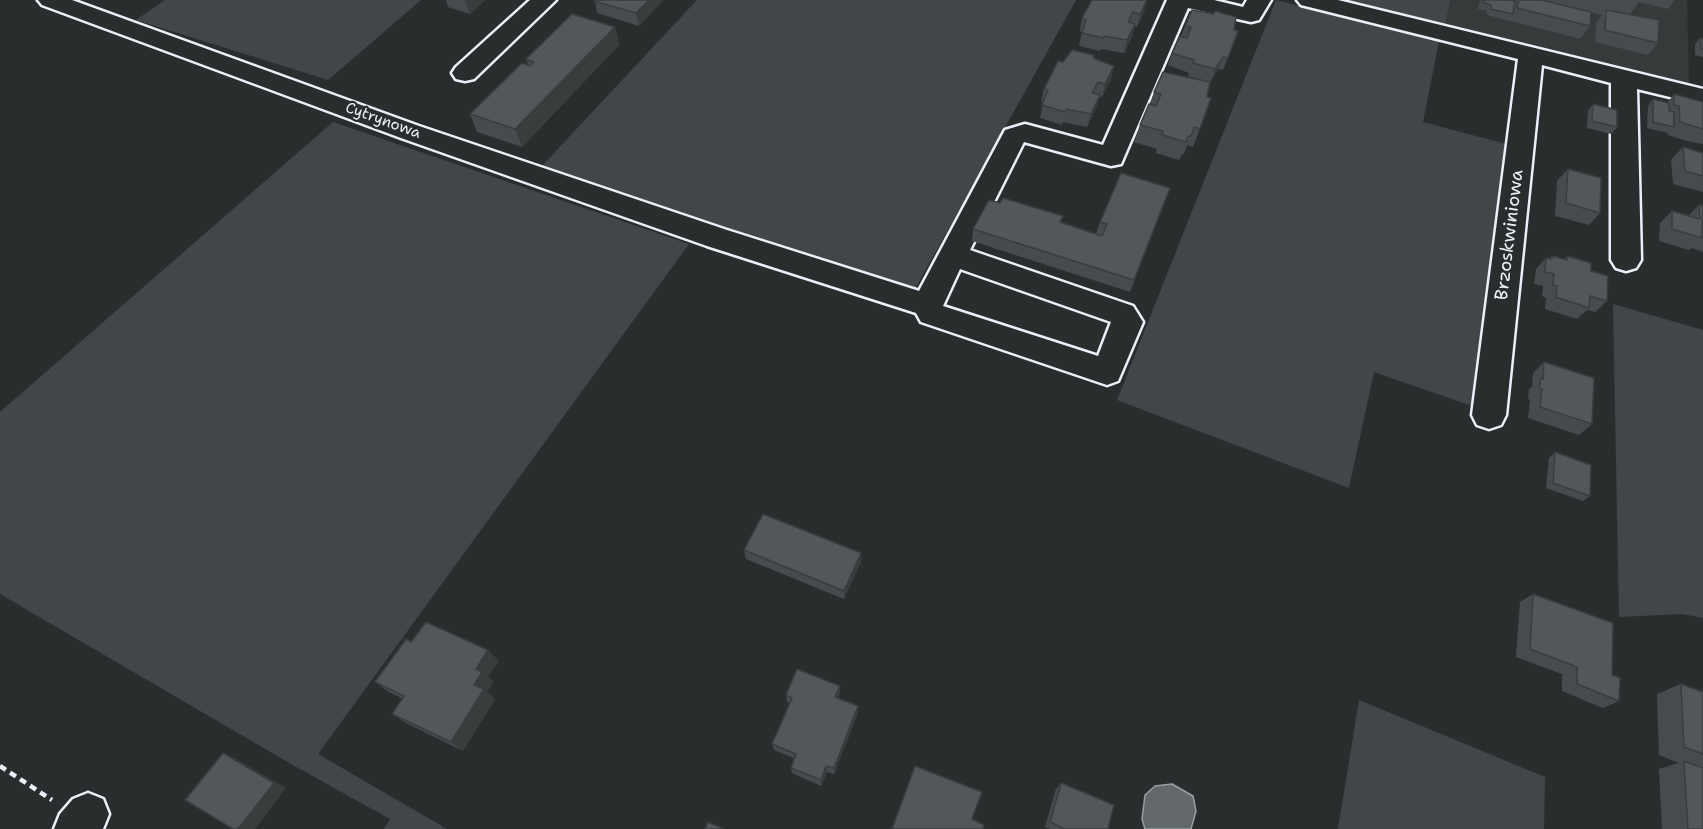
<!DOCTYPE html>
<style>
body{margin:0}
canvas{display:block;background:#2a2d2e}
</style>
<canvas width="1703" height="829"></canvas>
<script>
const context = document.querySelector('canvas').getContext('2d');
context.lineJoin = 'round';
function paint(path, color) { context.fillStyle = color; context.fill(path, 'evenodd'); }
const shape = rows => new Path2D(rows.map(r => 'M' + r).join(''));
function trace(path, color, width, dash) { context.strokeStyle = color; context.lineWidth = width; context.lineCap = dash ? 'butt' : 'round'; context.setLineDash(dash || []); context.stroke(path); }
function drawText(font, color, halo, rows, align = 'center') {
  context.font = font + ' "Shantell Sans",sans-serif'; context.lineWidth = 4.5; context.setLineDash([]); context.textBaseline = 'middle'; context.strokeStyle = halo; context.fillStyle = color; for (const [text, x, y, turn = 0] of rows) {
    context.save(); context.translate(x, y); context.rotate((+turn || 0) * Math.PI / 180); context.textAlign = isNaN(turn) ? turn : align; if (halo) context.strokeText(text, 0, 0); context.fillText(text, 0, 0); context.restore();
  }
}
const built = shape([
 [1342,0,1687,0,1689,84,1520,42]
]);
const green = shape([
 [165,0,421,0,328,80,136,20],
 [697,0,1076,0,915,289,541,167],
 [1276,0,1439,41,1423,122,1506,144,1475,407,1374,372,1349,488,1117,400],
 [1342,0,1450,0,1445,26],
 [333,122,689,244,318,754,447,829,384,829,390,819,291,764,0,594,0,412],
 [1613,304,1703,330,1703,618,1682,614,1619,617],
 [1359,700,1545,777,1544,829,1338,829]
]);
const water = shape([
 [1172,784,1193,796,1196,811,1191,829,1145,829,1142,819,1145,795,1155,786,1172,784]
]);
const path = shape([
 [0,766,52,800]
]);
const minor = shape([
 [38,0,72,0,419,126,727,230,919,291,1005,130,1025,124,1103,145,1167,0,1214,0,1243,7,1247,0,1271,0,1259,20,1251,22,1188,8,1121,164,1111,166,1024,142,970,250,1133,306,1143,322,1118,381,1107,385,921,322,916,313,707,246,401,138,42,5,38,0],
 [960,269,1111,322,1098,356,943,306,960,269],
 [530,0,556,0,474,79,465,81,456,79,452,73,456,67,530,0],
 [1297,0,1338,0,1703,89,1703,105,1637,89,1641,260,1636,268,1626,271,1616,268,1611,260,1611,83,1542,65,1506,415,1501,425,1489,429,1477,425,1472,415,1518,59,1301,5,1297,0],
 [88,793,103,799,109,814,103,829,54,829,60,814,73,799,88,793]
]);
const wall = shape([
 [446,0,485,0,470,14,448,7],
 [595,0,663,0,639,26,597,13],
 [1147,0,1144,11,1137,27,1135,26,1132,37,1124,53,1101,49,1100,51,1079,46,1082,32,1080,31,1082,18],
 [1480,0,1510,0,1515,1,1516,0,1675,0,1668,9,1639,2,1630,14,1658,43,1648,55,1595,42,1596,23,1602,15,1572,8,1590,26,1580,39,1487,15,1487,11,1478,9],
 [1185,26,1238,31,1223,70,1218,69,1210,82,1207,97,1211,98,1193,147,1187,145,1184,154,1182,154,1179,160,1156,153,1157,149,1134,142,1140,125,1150,104,1154,92,1209,82,1188,76,1189,73,1168,65,1172,53,1181,36],
 [615,27,619,45,522,147,477,132,470,114,528,65,526,59],
 [1700,38,1703,39,1703,57,1695,55,1695,44],
 [1093,58,1114,66,1111,79,1102,97,1099,96,1096,108,1087,127,1063,122,1062,125,1040,118,1043,103,1041,102,1044,89,1063,62],
 [1674,94,1703,102,1703,144,1687,141,1668,135,1668,133,1647,128,1648,106,1653,99,1667,103],
 [1593,104,1617,127,1611,134,1587,128,1588,111],
 [1683,147,1703,153,1703,192,1673,184,1671,160],
 [1568,169,1600,213,1589,225,1555,216,1557,181],
 [1170,188,1130,292,972,241,973,229,1000,203,1063,216,1061,223,1096,234,1100,222],
 [1699,205,1703,206,1703,252,1692,248,1689,250,1659,241,1660,223,1672,211,1688,216],
 [1552,256,1565,259,1567,256,1591,271,1607,301,1595,312,1587,310,1577,319,1545,309,1546,298,1542,296,1543,286,1534,284,1536,269,1546,258,1550,259],
 [1544,362,1592,424,1579,435,1528,418,1530,400,1528,399,1529,389,1532,387,1533,373],
 [1555,452,1590,496,1583,501,1546,488,1549,458],
 [744,550,861,553,861,562,844,599,746,559],
 [1533,594,1612,675,1619,701,1603,708,1562,691,1562,674,1516,657,1520,602],
 [411,642,499,661,488,677,493,682,487,692,495,699,463,751,406,723,392,714,403,699,389,692,375,682],
 [1681,684,1703,692,1703,829,1662,829,1659,769,1679,763,1659,755,1657,694],
 [840,693,838,698,858,713,834,774,827,772,821,786,792,773,791,768,794,758,774,750,772,744,790,703,787,702,786,695],
 [1061,783,1108,829,1050,829,1045,827,1056,789]
]);
const shadedWall = shape([
 [466,0,485,0,470,14,465,1],
 [649,0,663,0,639,26,636,13],
 [1147,0,1144,11,1137,27,1140,14],
 [1135,24,1132,37,1124,53,1127,40],
 [615,27,619,45,522,147,515,129],
 [1223,57,1218,69,1211,82,1215,69],
 [1114,66,1111,79,1102,97,1105,84],
 [1100,95,1096,108,1087,127,1091,114],
 [861,553,861,562,844,599,844,591],
 [488,650,499,661,488,677,493,682,487,692,495,699,463,751,451,742,474,685,476,669],
 [840,686,840,693,836,704,835,697],
 [858,706,858,713,834,774,834,768],
 [223,753,236,759,286,788,255,829,238,829],
 [826,766,827,772,821,786,821,780]
]);
const building = shape([
 [595,0,649,0,636,13,594,1,595,0],
 [1092,0,1147,0,1140,14,1133,12,1128,22,1135,24,1127,40,1104,36,1103,38,1082,33,1086,20,1082,18,1092,0],
 [1483,0,1510,0,1515,1,1513,14,1491,9,1491,5,1482,2,1483,0],
 [1519,0,1541,0,1591,12,1590,26,1517,8,1519,0],
 [1192,10,1214,14,1215,11,1236,17,1234,30,1238,31,1228,58,1223,57,1215,69,1193,63,1194,60,1172,53,1180,36,1187,38,1191,27,1185,26,1192,10],
 [1606,10,1659,20,1658,43,1605,30,1606,10],
 [572,14,615,27,515,129,470,114,522,63,530,66,534,62,526,59,572,14],
 [1700,38,1703,39,1703,49,1701,49,1700,38],
 [1072,50,1094,55,1093,58,1114,66,1105,84,1098,82,1092,93,1100,95,1091,114,1066,109,1065,112,1042,105,1048,90,1044,89,1058,61,1063,62,1072,50],
 [1163,72,1210,82,1207,97,1211,98,1200,129,1194,127,1191,136,1188,136,1186,142,1162,135,1163,131,1140,125,1149,104,1156,106,1161,94,1154,92,1163,72],
 [1674,94,1703,102,1703,129,1680,122,1679,106,1674,105,1674,94],
 [1653,99,1669,103,1669,111,1674,112,1674,127,1653,122,1653,99],
 [1593,104,1617,110,1617,127,1592,121,1593,104],
 [1683,147,1703,153,1703,176,1685,171,1683,147],
 [1568,169,1601,178,1600,213,1566,203,1568,169],
 [1121,173,1170,188,1134,280,973,229,989,200,1000,203,1003,198,1063,216,1060,222,1102,236,1107,224,1100,222,1121,173],
 [1699,205,1703,206,1702,238,1672,229,1672,211,1700,219,1699,205],
 [1552,256,1567,260,1567,256,1591,263,1591,271,1608,276,1607,301,1590,296,1589,308,1556,297,1557,286,1553,285,1554,274,1545,272,1546,258,1552,259,1552,256],
 [1544,362,1594,378,1592,424,1540,407,1542,389,1539,388,1541,378,1543,379,1544,362],
 [1555,452,1591,465,1590,496,1553,483,1555,452],
 [763,514,861,553,844,591,744,550,763,514],
 [1533,594,1613,623,1612,675,1620,678,1619,701,1577,684,1577,667,1530,649,1533,594],
 [426,622,488,650,476,669,482,672,474,685,484,689,451,742,392,714,404,696,375,682,406,639,411,642,426,622],
 [797,669,840,686,835,697,858,706,834,768,826,766,821,780,791,768,796,754,772,744,792,698,786,695,797,669],
 [1681,684,1703,692,1703,754,1684,747,1681,684],
 [223,753,274,783,238,829,233,829,185,800,223,753],
 [1684,761,1703,768,1703,829,1688,829,1684,761],
 [915,766,982,792,972,819,984,825,983,829,892,829,915,766],
 [1061,783,1114,805,1108,829,1065,829,1050,822,1061,783],
 [708,822,724,829,705,829,708,822]
]);
const farStreetnames = [
 ["Cytrynowa",383,121,20]
];
const streetNames = [
 ["Brzoskwiniowa",1510,235,-83]
];
paint(built, '#363a3b');
paint(green, '#424648');
paint(water, '#63686b');
trace(water, '#989fa3', 1.5);
trace(minor, '#e8f1f8', 5);
trace(path, '#e8f1f8', 4.5, [7, 5]);
paint(minor, '#2a2d2e');
paint(wall, '#474b4d');
paint(shadedWall, '#3a3d3e');
paint(building, '#535759');
trace(building, '#3a3d3e', 1.5);
drawText('15px', '#e8f1f8', '#2a2d2e', farStreetnames);
drawText('18px', '#e8f1f8', '#2a2d2e', streetNames);
</script>
